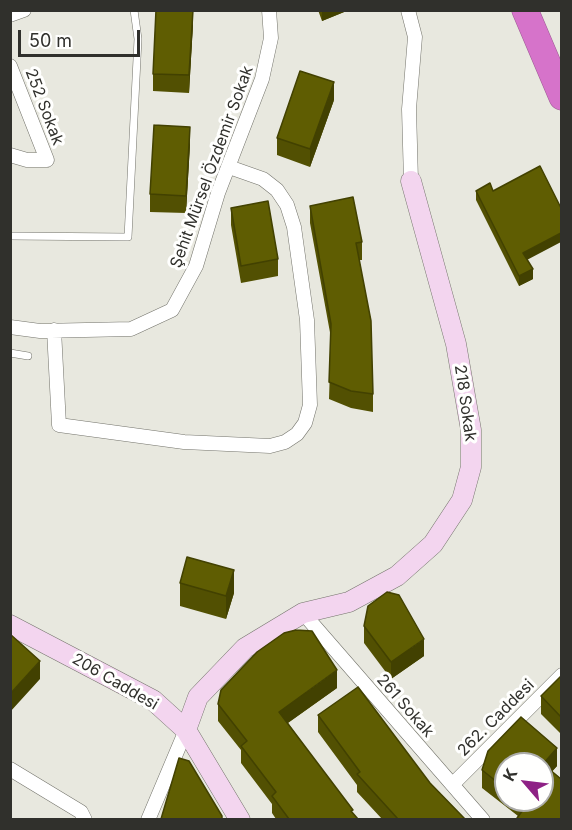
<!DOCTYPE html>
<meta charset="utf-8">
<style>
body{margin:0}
#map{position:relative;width:572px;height:830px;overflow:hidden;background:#e8e8df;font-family:Inter,sans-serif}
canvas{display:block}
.frame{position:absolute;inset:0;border:12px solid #30302c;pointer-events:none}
.north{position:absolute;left:494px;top:752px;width:60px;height:60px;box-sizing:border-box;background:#fffffe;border:2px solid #acacaa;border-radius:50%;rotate:298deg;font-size:16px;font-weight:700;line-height:24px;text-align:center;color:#30302c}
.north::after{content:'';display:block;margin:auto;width:21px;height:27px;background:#8e2185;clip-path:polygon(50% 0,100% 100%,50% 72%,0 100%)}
.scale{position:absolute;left:18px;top:30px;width:122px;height:27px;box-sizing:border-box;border:3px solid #30302c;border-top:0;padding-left:8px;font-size:18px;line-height:21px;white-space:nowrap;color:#30302c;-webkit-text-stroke:4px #fffffe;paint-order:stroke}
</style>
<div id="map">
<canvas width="572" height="830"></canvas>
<div class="frame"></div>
<div class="north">K</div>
<div class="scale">50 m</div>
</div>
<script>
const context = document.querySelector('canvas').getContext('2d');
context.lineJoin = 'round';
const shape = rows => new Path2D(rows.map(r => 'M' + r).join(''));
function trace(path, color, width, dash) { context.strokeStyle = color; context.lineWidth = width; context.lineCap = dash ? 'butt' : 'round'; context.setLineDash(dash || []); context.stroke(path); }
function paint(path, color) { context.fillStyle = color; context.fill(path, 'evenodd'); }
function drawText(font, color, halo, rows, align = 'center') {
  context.font = font + ' Inter,sans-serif'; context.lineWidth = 6; context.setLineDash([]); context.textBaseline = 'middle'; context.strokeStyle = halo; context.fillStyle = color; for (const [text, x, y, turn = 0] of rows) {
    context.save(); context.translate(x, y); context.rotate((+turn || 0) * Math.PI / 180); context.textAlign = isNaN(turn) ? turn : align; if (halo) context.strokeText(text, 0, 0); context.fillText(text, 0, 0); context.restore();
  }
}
const lane = shape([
 [10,236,128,237,138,39,134,10],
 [10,353,28,356]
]);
const street = shape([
 [408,10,415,37,409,109,411,181],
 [10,15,24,10],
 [10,66,47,160,27,160,10,155],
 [10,327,40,331,131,329,172,310,196,266,218,193,262,79,271,38,269,10],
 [54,330,59,425,184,442,270,446,285,442,297,434,305,423,310,405,307,320,294,227,287,205,277,190,263,179,229,167],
 [303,613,483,820],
 [10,769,81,812,85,820],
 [453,784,562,675],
 [148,820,186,730]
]);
const secondary = shape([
 [10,625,153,700,186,730,240,820],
 [186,730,198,697,245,648,303,613,349,602,397,576,433,544,462,500,471,467,471,430,456,344,411,181]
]);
const highway = shape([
 [525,10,562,97]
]);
const wall = shape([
 [318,10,349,10,322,21],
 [193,24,189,93,153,91,153,74],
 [334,100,310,167,277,155,277,138],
 [190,144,186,213,150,212,150,194],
 [476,191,493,191,527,260,533,279,519,286,476,200],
 [310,206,362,242,362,260,359,260,373,394,373,412,351,408,329,399,331,338,310,223],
 [231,208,278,259,278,276,241,283,231,225],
 [180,583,234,593,226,619,180,606],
 [364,626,424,656,391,679,364,643],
 [561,676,561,734,541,714,541,696],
 [337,688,288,723,353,813,358,819,276,819,272,813,272,804,241,763,241,750,218,721,218,704],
 [318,715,430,783,465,819,382,819,357,792,357,785,318,732],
 [521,717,557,748,557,766,552,771,561,779,561,819,517,819,518,816,482,788,482,770,488,751],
 [506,764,542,764,542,800,506,800]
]);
const shadedWall = shape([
 [193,10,193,24,189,93,189,75],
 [322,10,349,10,322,21],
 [334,82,334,100,310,167,310,149],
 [190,127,190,144,186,213,186,196],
 [561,233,561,242,523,262,523,253],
 [533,269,533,279,519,286,519,276],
 [234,570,234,593,226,619,226,596],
 [424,639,424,656,391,679,391,662],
 [40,661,40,679,10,712,10,694],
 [337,670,337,688,279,729,279,712],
 [557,748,557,766,543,782,543,764]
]);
const building = shape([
 [156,10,193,10,189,75,153,74,156,10],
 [300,71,334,82,310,149,277,138,300,71],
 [154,125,190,127,186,196,150,194,154,125],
 [540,166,561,208,561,233,523,253,533,269,519,276,476,191,490,183,493,191,540,166],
 [353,197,362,242,356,243,371,321,373,394,351,391,329,382,331,324,310,206,353,197],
 [268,201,278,259,241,266,231,208,268,201],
 [187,557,234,570,226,596,180,583,187,557],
 [387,592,399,595,424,639,391,662,364,626,368,606,387,592],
 [296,630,312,631,337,670,279,712,353,810,351,811,358,819,289,819,272,796,276,792,241,746,247,741,218,704,221,690,257,652,284,633,296,630],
 [10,634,40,661,10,694,10,634],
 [561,676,561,717,541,696,561,676],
 [358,687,430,783,465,819,398,819,357,774,360,772,318,715,358,687],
 [521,717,557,748,543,764,561,779,561,819,518,819,517,818,526,806,519,800,542,800,542,764,506,764,506,789,482,770,488,751,521,717],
 [179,758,189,761,222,816,222,819,161,819,179,758]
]);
const streetNames = [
 ["252 Sokak",44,107,69],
 ["Şehit Mürsel Özdemir Sokak",212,167,-70],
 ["218 Sokak",465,403,82],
 ["206 Caddesi",115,682,30],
 ["261 Sokak",405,706,49],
 ["262. Caddesi",496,718,-45]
];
trace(lane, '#73736b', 8);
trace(street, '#73736b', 15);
trace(secondary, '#73736b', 21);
trace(highway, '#9c5c93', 27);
trace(lane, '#fff', 7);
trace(street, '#fff', 14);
trace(secondary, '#f3d5ef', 20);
trace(highway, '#d673ca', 26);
paint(wall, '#525002');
paint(shadedWall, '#424101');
paint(building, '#5f5d02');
trace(building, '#424101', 1.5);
drawText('16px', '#30302c', '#fffffe', streetNames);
</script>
